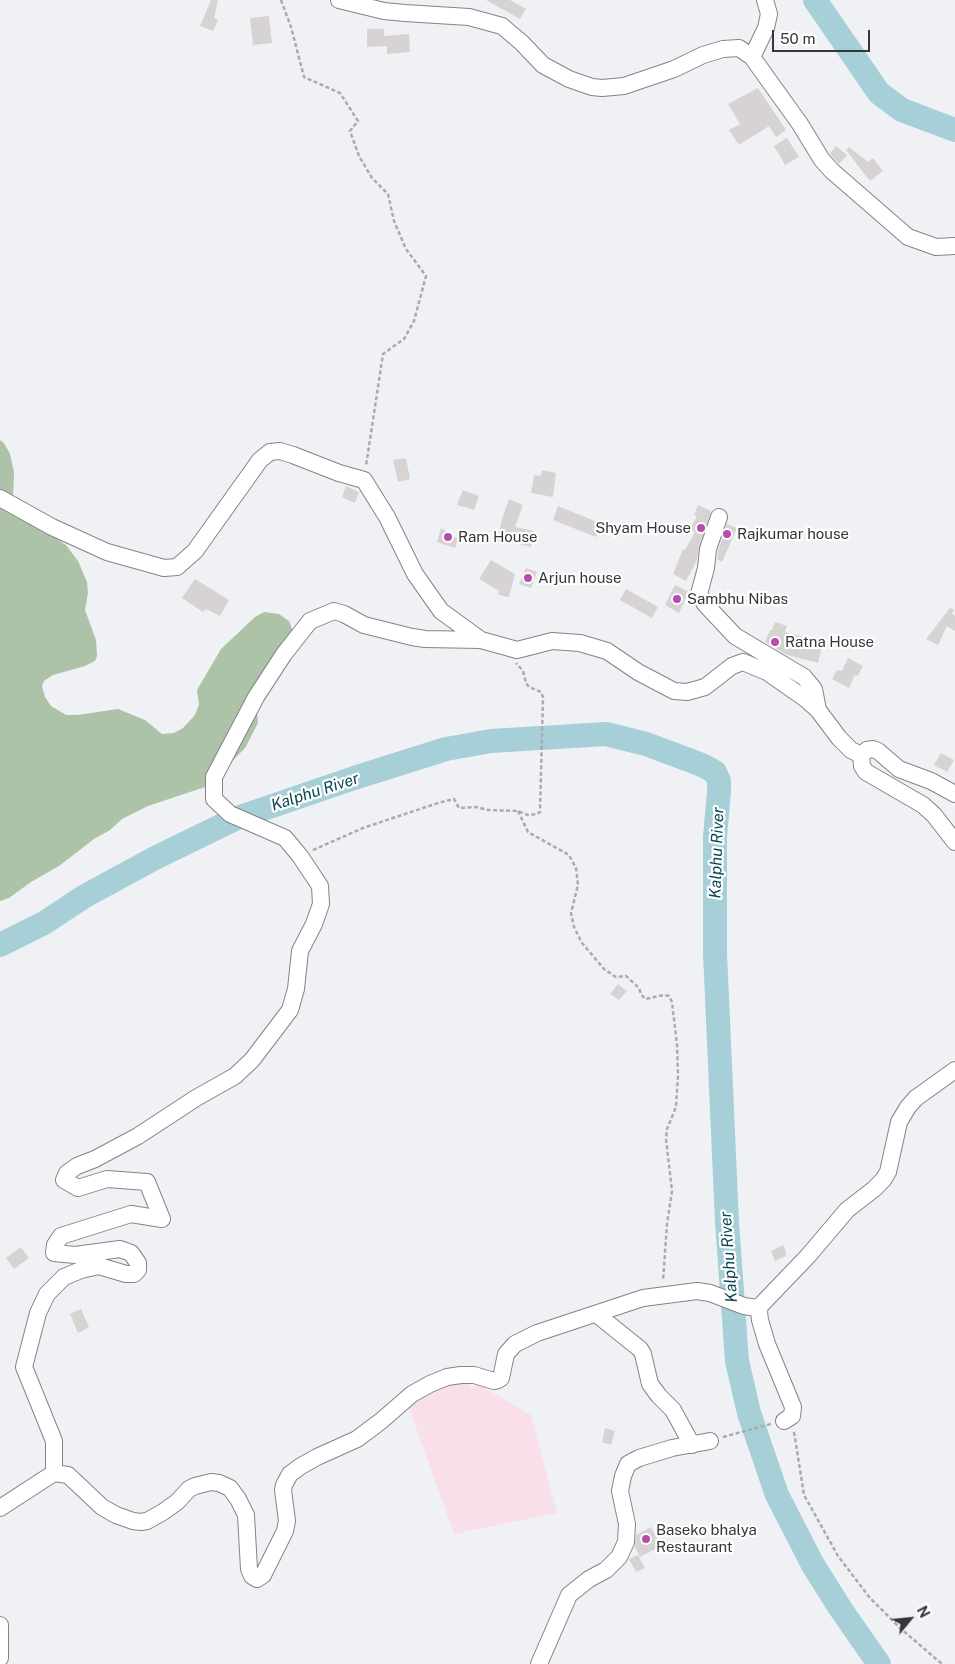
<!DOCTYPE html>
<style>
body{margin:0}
#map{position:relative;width:955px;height:1664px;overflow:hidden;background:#f0f1f4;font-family:"Public Sans",sans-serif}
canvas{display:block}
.north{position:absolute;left:885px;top:1594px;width:50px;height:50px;-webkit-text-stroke:4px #fefeff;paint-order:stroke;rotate:62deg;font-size:14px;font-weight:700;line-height:20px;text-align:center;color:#363638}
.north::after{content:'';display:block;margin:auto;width:18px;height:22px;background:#363638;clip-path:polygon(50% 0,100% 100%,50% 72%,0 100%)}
.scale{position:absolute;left:772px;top:30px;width:98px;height:22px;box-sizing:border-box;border:2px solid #363638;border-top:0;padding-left:6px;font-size:15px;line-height:18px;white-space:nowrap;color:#363638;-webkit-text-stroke:4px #fefeff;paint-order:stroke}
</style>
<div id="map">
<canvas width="955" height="1664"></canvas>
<div class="north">N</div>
<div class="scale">50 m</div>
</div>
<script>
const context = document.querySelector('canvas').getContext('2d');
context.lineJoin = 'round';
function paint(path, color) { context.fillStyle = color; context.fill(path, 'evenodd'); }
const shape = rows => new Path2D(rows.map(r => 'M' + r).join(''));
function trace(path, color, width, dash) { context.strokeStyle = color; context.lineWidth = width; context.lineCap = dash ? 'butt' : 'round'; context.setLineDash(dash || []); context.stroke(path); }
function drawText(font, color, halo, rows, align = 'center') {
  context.font = font + ' "Public Sans",sans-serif'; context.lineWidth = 4.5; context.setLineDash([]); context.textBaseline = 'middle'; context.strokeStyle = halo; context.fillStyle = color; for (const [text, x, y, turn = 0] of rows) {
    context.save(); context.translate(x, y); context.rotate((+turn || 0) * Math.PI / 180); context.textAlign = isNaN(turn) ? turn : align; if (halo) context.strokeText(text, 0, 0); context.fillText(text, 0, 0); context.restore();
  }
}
const industrial = shape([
 [456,1380,468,1383,470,1389,478,1384,531,1415,557,1513,454,1534,409,1408,412,1397]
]);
const forest = shape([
 [0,440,4,443,10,454,14,472,13,501,42,529,66,545,78,561,87,582,88,593,85,610,96,640,97,656,95,661,85,666,53,675,44,681,42,686,45,697,51,706,66,715,77,715,118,709,145,720,162,734,174,733,183,728,195,715,199,704,197,690,221,649,255,617,264,612,279,614,289,621,293,631,257,710,258,723,245,748,208,786,148,806,122,819,110,830,94,839,59,866,31,882,9,898,0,901]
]);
const river = shape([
 [815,0,879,93,902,110,955,130],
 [0,945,44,923,85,896,155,858,237,818,354,778,446,749,491,741,606,734,646,744,702,765,715,772,719,781,719,791,715,837,715,953,727,1222,737,1361,749,1413,777,1495,813,1565,840,1608,879,1664]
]);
const building = shape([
 [211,0,218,0,214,18,218,20,213,31,200,26],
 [486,0,510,0,526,9,520,19],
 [269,16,272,43,253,45,250,18],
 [367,29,384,29,384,36,409,34,410,52,387,54,387,46,367,47],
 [758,88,786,130,776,137,769,126,739,145,729,130,740,124,728,104],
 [787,138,799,157,785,165,774,146],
 [836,146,847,155,839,164,830,154],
 [849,147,868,162,873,158,883,171,870,181,846,150],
 [406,458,410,479,398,482,393,460],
 [542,470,556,473,553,497,531,493,534,475,541,476],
 [346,486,359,492,355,503,342,497],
 [463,490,479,496,474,510,457,505],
 [509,499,523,505,515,527,534,531,531,547,510,542,509,544,497,541,502,519],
 [698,505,711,511,699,546,697,560,686,581,673,574,683,549,685,550,695,532,690,530,697,516,694,515],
 [558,506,602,524,596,537,553,520],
 [727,524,737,528,722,562,717,559,718,551],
 [441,528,458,539,455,548,437,542],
 [491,560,515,574,509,597,498,595,499,591,479,579],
 [526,568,537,572,531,588,519,584],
 [195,579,229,600,220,616,206,609,203,612,182,598],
 [675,585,689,592,679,613,665,605],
 [626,589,658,607,652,618,620,600],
 [950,608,954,610,952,614,955,616,955,631,947,626,938,645,926,639],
 [775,622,787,626,785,632,823,642,818,663,787,655,765,642,770,630,772,630],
 [848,658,863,666,858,676,855,675,849,688,832,679,837,670,842,671],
 [941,753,954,760,947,772,934,765],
 [618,984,627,991,619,1000,610,994],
 [783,1245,786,1251,786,1256,775,1261,771,1251],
 [21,1247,29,1258,14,1269,6,1258],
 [81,1309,89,1327,78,1333,70,1314],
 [605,1428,615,1431,611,1445,602,1442],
 [651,1527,661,1546,640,1557,635,1547,636,1535],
 [638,1555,645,1568,636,1572,629,1559]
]);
const path = shape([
 [281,0,291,27,304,77,340,93,358,121,350,131,359,156,372,178,388,194,394,221,406,249,426,276,414,321,404,339,383,354,366,466],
 [518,811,528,832,569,855,576,868,578,885,571,913,574,927,582,943,604,969,616,977,626,976,639,988,641,994,645,999,664,995,669,996,672,1002,677,1045,678,1076,676,1107,667,1129,666,1139,672,1191,667,1224,663,1281],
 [313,850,363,828,438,803,454,799,459,808,477,807,488,810,518,811,528,815,537,814,540,812,543,697,541,692,529,687,526,683,523,671,516,663],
 [794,1432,804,1495,838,1556,870,1598,900,1628,942,1664],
 [723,1437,771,1424]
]);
const minor = shape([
 [339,0,384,11,405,13,469,17,502,26,522,43,543,65,569,79,592,87,602,88,624,86,674,69,703,55,723,49,739,48,752,57],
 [765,0,769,14,766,28,752,57,800,124,822,160,832,171,908,237,936,247,955,246],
 [0,498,52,527,107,552,164,568,177,567,195,551,260,460,270,452,280,451,293,455,339,473,364,480,387,517,415,574,441,611,481,640],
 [719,517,708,549,706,568,699,594,705,604,735,636,804,677,814,689,818,710],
 [861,755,862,766,866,772,923,805,934,815,955,842],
 [861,755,867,750,873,749,878,751,899,769,931,781,955,794],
 [598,1314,600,1317,640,1349,643,1354,650,1384,659,1396,673,1410,692,1445],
 [784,1421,792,1416,793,1407,767,1344,760,1320,759,1312,760,1306,808,1256,847,1210,874,1189,883,1180,888,1172,899,1122,908,1107,916,1098,955,1070],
 [54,1473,68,1475,102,1507,116,1515,133,1521,141,1522,147,1521,163,1512,177,1502,189,1489,195,1486,211,1482,219,1483,230,1488,238,1499,246,1515,249,1569,252,1576,257,1579,263,1575,285,1531,287,1521,283,1490,284,1485,290,1474,301,1466,317,1457,357,1439,381,1421,412,1394,430,1384,447,1377,461,1375,474,1375,494,1381,498,1380,501,1378,506,1354,515,1344,537,1333,643,1298,697,1291,710,1293,744,1306,757,1308,760,1306],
 [0,1508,54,1473,54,1441,24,1367,38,1313,47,1294,64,1277,81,1270,99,1266,126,1274,134,1274,138,1270,138,1263,131,1253,120,1249,75,1255,54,1253,55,1245,61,1236,131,1214,162,1219,147,1182,107,1179,78,1188,64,1180,67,1173,77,1166,95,1159,138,1136,196,1098,235,1076,252,1060,290,1010,296,989,300,951,314,924,321,904,320,886,300,856,285,838,230,814,214,799,214,777,256,697,284,654,310,621,334,611,344,614,364,625,412,637,425,639,481,640,517,650,552,641,580,643,607,651,638,672,674,691,687,692,705,687,732,666,743,662,767,672,807,700,818,710,839,738,851,750,861,755],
 [0,1625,0,1658],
 [539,1664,569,1595,589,1579,606,1570,619,1557,626,1542,627,1524,620,1491,623,1476,628,1464,639,1458,672,1448,710,1441]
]);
const markers = [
 [701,528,5,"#b74cad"],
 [727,534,5,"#b74cad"],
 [448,537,5,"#b74cad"],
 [528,578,5,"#b74cad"],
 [677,599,5,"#b74cad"],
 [775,642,5,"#b74cad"],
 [646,1539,5,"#b74cad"]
];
const poiNames = [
 ["Shyam House",691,528,"right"],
 ["Rajkumar house",737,534],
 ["Ram House",458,537],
 ["Arjun house",538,578],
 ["Sambhu Nibas",687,599],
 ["Ratna House",785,642],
 ["Baseko bhalya",656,1530],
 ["Restaurant",656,1547]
];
const waterNames = [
 ["Kalphu River",315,792,-18],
 ["Kalphu River",717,853,-88],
 ["Kalphu River",729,1257,-94]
];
paint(industrial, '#f8dfe9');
paint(forest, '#adc3a8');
trace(river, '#a7cfd7', 24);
paint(building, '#d7d3d2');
trace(minor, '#838487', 18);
trace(path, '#ababae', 2.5, [4, 2.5]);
trace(minor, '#fff', 16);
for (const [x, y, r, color] of markers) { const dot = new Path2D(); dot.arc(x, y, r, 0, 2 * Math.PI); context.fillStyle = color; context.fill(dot); trace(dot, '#fefeff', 2); }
drawText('15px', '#363638', '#fefeff', poiNames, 'left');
drawText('italic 16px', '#0a4750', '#fefeff', waterNames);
</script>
